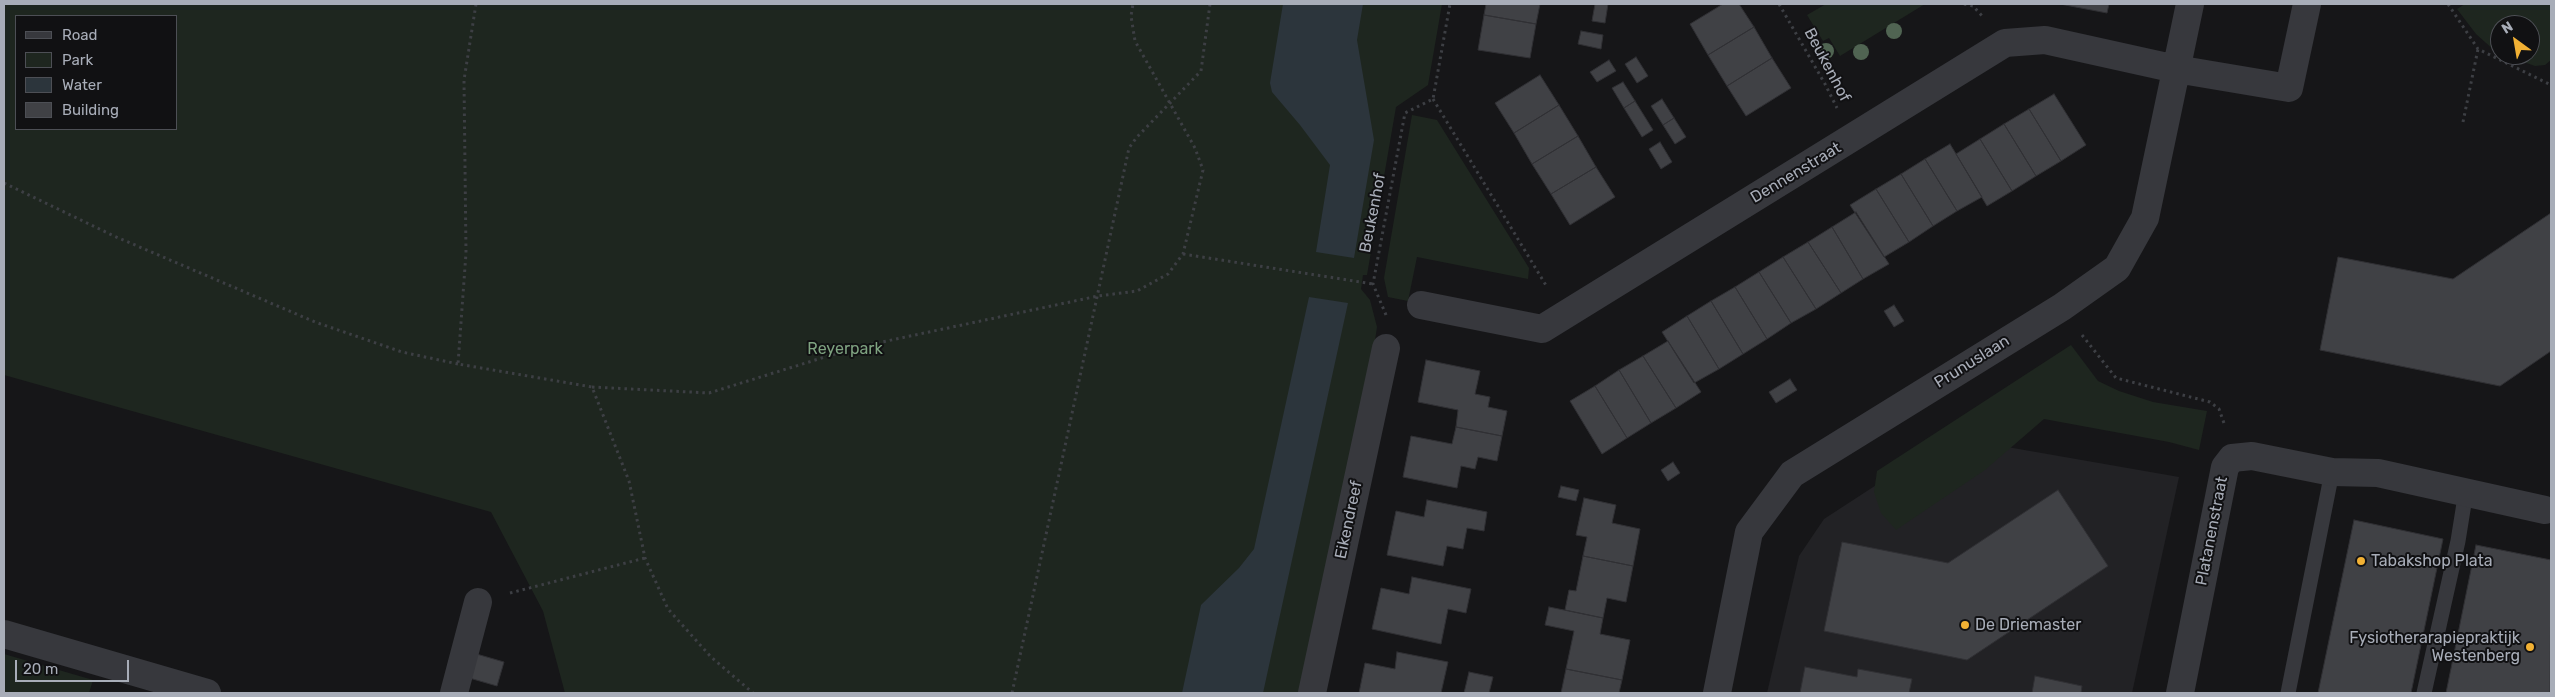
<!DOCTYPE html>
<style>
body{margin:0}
#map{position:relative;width:2555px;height:697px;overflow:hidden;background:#161618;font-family:Rubik,sans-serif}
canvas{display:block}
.frame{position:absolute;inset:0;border:5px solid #a8adb8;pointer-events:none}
.legend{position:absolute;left:15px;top:15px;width:162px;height:115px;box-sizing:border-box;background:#111113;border:1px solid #4d4f55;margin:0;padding:6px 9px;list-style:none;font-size:15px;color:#a8adb8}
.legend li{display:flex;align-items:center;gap:10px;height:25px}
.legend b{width:25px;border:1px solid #4d4f55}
.north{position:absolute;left:2490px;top:15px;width:50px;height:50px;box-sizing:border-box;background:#111113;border:1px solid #4d4f55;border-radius:50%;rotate:328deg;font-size:14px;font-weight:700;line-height:20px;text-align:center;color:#a8adb8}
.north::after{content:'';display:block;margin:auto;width:18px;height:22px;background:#f2b134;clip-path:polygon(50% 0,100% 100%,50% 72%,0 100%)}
.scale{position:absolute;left:15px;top:660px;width:114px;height:22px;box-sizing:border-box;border:2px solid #a8adb8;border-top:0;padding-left:6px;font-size:15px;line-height:18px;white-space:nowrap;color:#a8adb8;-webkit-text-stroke:4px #111113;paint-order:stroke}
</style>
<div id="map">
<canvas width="2555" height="697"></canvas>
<div class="frame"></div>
<ul class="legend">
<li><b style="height:6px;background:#37383d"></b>Road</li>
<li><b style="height:14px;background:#1e261f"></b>Park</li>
<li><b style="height:14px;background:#2c353c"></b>Water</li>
<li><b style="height:14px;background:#404145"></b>Building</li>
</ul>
<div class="north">N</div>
<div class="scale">20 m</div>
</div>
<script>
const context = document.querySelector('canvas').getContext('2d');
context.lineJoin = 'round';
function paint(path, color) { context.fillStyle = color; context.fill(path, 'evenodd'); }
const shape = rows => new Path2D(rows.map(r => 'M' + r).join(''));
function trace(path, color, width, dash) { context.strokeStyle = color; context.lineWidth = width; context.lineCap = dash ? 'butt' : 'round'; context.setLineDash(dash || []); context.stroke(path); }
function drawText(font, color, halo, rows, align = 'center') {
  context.font = font + ' Rubik,sans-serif'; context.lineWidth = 4; context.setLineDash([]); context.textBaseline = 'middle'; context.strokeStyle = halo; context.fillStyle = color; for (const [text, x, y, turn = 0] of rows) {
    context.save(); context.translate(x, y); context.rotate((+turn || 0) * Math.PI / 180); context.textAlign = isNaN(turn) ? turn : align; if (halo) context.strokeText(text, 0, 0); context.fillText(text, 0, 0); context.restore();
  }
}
const built = shape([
 [1950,437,2179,477,2132,693,1767,693,1799,556,1824,519]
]);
const green = shape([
 [4,4,1442,4,1428,85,1396,107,1367,275,1363,275,1361,289,1370,300,1377,327,1374,347,1299,693,565,693,543,611,491,512,4,375],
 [16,16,176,16,176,129,16,129],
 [1826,4,1925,4,1840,56,1829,38,1823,41,1807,15],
 [2465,4,2551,4,2551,60,2545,65,2535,66,2504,55,2530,55,2530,25,2500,25,2500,53,2495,51,2476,34,2457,9],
 [1412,115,1437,120,1529,268,1528,279,1417,257,1408,301,1388,297,1384,278],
 [2071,345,2098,381,2119,391,2153,402,2207,411,2199,450,2169,442,2044,419,1985,470,1896,530,1881,513,1874,492,1877,471],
 [4,654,93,680,89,693,4,693]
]);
const water = shape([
 [1283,4,1363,4,1357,40,1374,140,1354,258,1316,252,1330,165,1300,125,1272,92,1270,83],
 [1309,297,1348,303,1263,693,1182,693,1201,605,1239,568,1254,549]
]);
const building = shape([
 [1486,4,1540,4,1536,24,1484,15,1486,4],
 [1595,4,1608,4,1605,23,1592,21,1595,4],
 [1723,4,1739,4,1754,27,1708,55,1690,24,1723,4],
 [2060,4,2109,4,2107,13,2060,4],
 [1484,15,1536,24,1530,58,1478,50,1484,15],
 [1754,27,1772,58,1727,86,1708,55,1754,27],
 [1581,31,1603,35,1601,49,1578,44,1581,31],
 [1636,57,1648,76,1637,83,1625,64,1636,57],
 [1772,58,1791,88,1746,116,1727,86,1772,58],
 [1609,60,1616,71,1597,82,1590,72,1609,60],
 [1540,75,1559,105,1514,133,1495,103,1540,75],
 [1623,82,1635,101,1624,108,1612,88,1623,82],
 [2054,94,2086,145,2061,161,2029,109,2054,94],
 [1662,99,1674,118,1663,125,1651,106,1662,99],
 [1635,101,1653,130,1642,137,1624,108,1635,101],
 [1559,105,1578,136,1532,164,1514,133,1559,105],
 [2029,109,2061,161,2036,176,2004,124,2029,109],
 [1674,118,1686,137,1675,144,1663,125,1674,118],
 [2004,124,2036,176,2012,191,1980,139,2004,124],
 [1578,136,1596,167,1551,194,1532,164,1578,136],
 [1980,139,2012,191,1987,206,1956,154,1980,139],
 [1660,142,1672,162,1661,169,1649,149,1660,142],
 [1950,144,1982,197,1957,211,1925,159,1950,144],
 [1925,159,1957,211,1933,226,1901,174,1925,159],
 [1596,167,1615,197,1570,225,1551,194,1596,167],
 [1901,174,1933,226,1909,242,1876,189,1901,174],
 [1876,189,1909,242,1884,257,1850,205,1876,189],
 [1856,212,1889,264,1863,279,1832,227,1856,212],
 [2551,213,2551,351,2500,386,2320,350,2338,257,2453,279,2551,213],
 [1832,227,1863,279,1841,293,1808,242,1832,227],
 [1808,242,1841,293,1816,309,1783,257,1808,242],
 [1783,257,1816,309,1791,323,1759,272,1783,257],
 [1759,272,1791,323,1767,339,1735,287,1759,272],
 [1735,287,1767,339,1743,354,1711,301,1735,287],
 [1711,301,1743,354,1719,369,1687,316,1711,301],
 [1894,305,1904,321,1894,327,1884,311,1894,305],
 [1687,316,1719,369,1694,383,1662,332,1687,316],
 [1668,341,1701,392,1676,408,1643,356,1668,341],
 [1643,356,1676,408,1651,423,1619,370,1643,356],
 [1426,360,1480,371,1475,394,1490,397,1488,407,1507,411,1502,436,1456,427,1458,410,1418,402,1426,360],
 [1619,370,1651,423,1627,438,1595,386,1619,370],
 [1790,379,1797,390,1776,403,1769,392,1790,379],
 [1595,386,1627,438,1602,454,1570,401,1595,386],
 [1456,427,1502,436,1497,461,1478,457,1475,469,1461,466,1457,488,1403,477,1411,436,1452,444,1456,427],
 [1673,462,1680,473,1668,481,1661,470,1673,462],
 [1561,486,1579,490,1576,501,1558,497,1561,486],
 [2058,490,2108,566,1967,660,1824,631,1842,542,1948,563,2058,490],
 [1584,498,1616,505,1612,523,1640,529,1633,566,1583,556,1587,537,1576,535,1584,498],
 [1427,500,1487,512,1484,531,1467,528,1463,549,1447,546,1443,566,1387,555,1396,511,1424,517,1427,500],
 [2354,520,2443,539,2411,693,2318,693,2354,520],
 [2476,545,2551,560,2550,693,2446,693,2476,545],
 [1583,556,1633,566,1626,602,1607,598,1603,618,1565,610,1569,590,1576,591,1583,556],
 [1412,577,1471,589,1466,613,1448,609,1441,644,1372,629,1381,588,1409,594,1412,577],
 [1549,607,1603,618,1600,634,1630,640,1622,680,1566,669,1574,631,1545,625,1549,607],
 [1397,652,1448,662,1441,693,1359,693,1365,663,1395,669,1397,652],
 [473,653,504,662,497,686,466,677,473,653],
 [1805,667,1857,677,1858,669,1912,679,1909,693,1800,693,1805,667],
 [1566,669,1622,680,1619,693,1561,693,1566,669],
 [1469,672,1493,677,1489,693,1464,693,1469,672],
 [2035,676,2082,686,2081,693,2032,693,2035,676]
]);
const path = shape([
 [476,4,464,80,466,253,458,364,592,387,629,481,645,558,668,609,711,657,753,693],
 [1779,4,1825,84,1837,108],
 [1964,4,1973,6,1984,18],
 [2448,4,2478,49,2551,85],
 [1433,99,1547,287],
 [2463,122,2478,49],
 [4,183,114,236,315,322,402,352,458,364],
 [1183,254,1373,284],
 [1386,315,1373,284,1405,113,1433,99,1450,4],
 [2082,335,2116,378,2210,402,2219,409,2225,426],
 [592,387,709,393,854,348,1098,296,1137,291,1168,274,1183,254,1203,170,1195,148,1135,41,1131,16,1133,4],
 [510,593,645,558],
 [1012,693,1129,148,1137,137,1201,71,1210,4]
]);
const service = shape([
 [2288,693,2332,472],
 [2424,693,2458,541,2466,491]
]);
const minor = shape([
 [1421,305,1542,329,2005,43,2045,40,2176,69,2289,88,2307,4],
 [4,634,207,693],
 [454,693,478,602],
 [1312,693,1386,348],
 [1717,693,1749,532,1792,474,2062,307,2117,268,2145,218,2190,4],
 [2180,693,2225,467,2232,458,2252,456,2332,472,2378,473,2545,510]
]);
const trees = [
 [1894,31],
 [1826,51],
 [1861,52]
];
const markers = [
 [2361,561,5,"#f2b134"],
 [1965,625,5,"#f2b134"],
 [2530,647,5,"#f2b134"]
];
const streetNames = [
 ["Beukenhof",1827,65,62],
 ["Dennenstraat",1796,173,-31],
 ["Beukenhof",1373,213,-79],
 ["Prunuslaan",1972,362,-32],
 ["Eikendreef",1349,520,-78],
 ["Platanenstraat",2212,531,-79]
];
const parkNames = [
 ["Reyerpark",845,349]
];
const poiNames = [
 ["Tabakshop Plata",2371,561],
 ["De Driemaster",1975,625],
 ["Fysiotherarapiepraktijk",2520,638,"right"],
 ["Westenberg",2520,656,"right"]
];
paint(built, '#222225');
paint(green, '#1e261f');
paint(water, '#2c353c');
paint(building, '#404145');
trace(building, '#303034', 1);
trace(path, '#3d3f44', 3, [2.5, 4]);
trace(service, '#37383d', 15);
trace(minor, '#37383d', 28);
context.fillStyle = '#506452';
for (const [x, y] of trees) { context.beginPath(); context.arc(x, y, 8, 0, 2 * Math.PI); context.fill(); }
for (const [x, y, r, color] of markers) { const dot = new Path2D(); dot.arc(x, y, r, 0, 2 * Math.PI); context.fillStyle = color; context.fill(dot); trace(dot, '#111113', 2); }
drawText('16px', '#a8adb8', '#111113', streetNames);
drawText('16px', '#7fa381', '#111113', parkNames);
drawText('16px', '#a8adb8', '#111113', poiNames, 'left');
</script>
